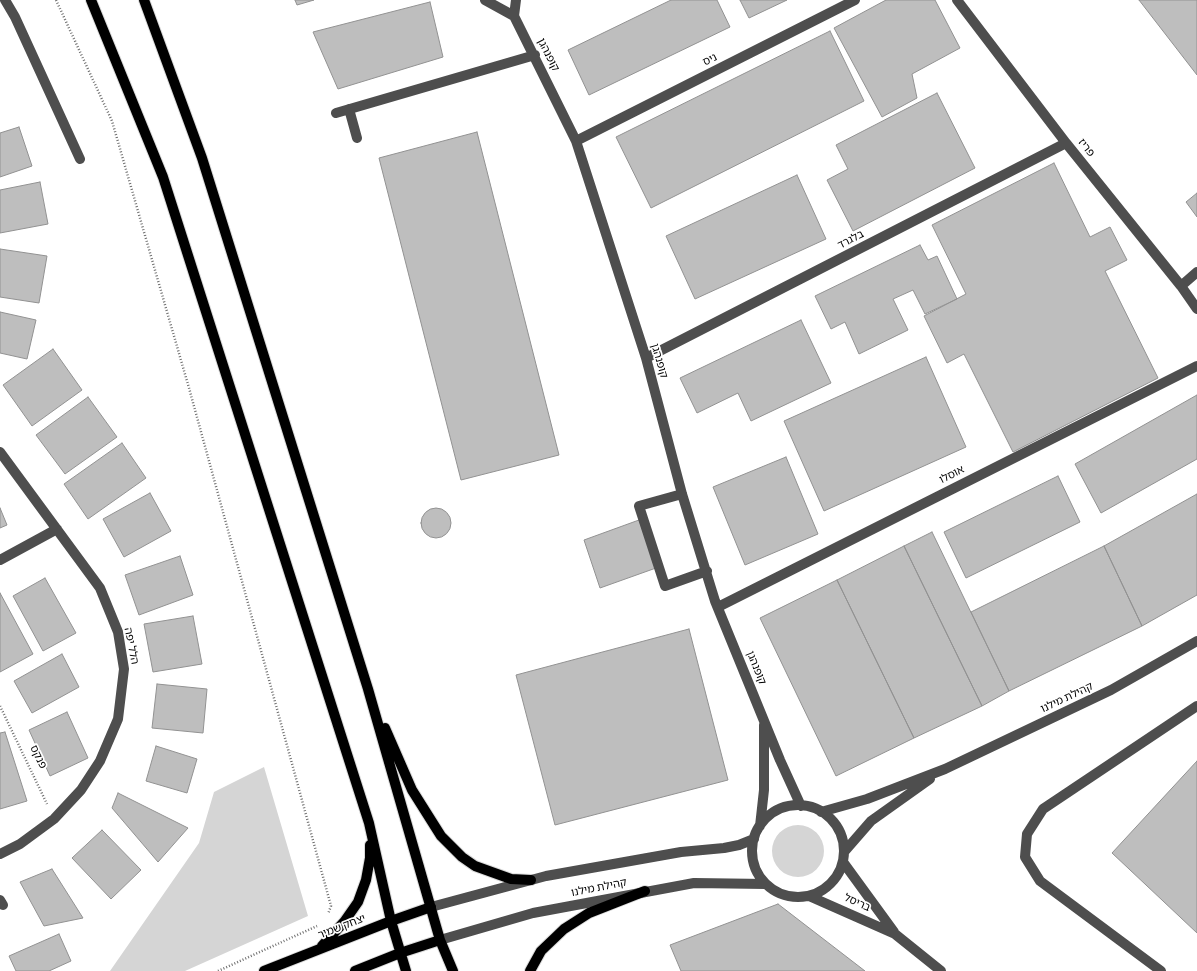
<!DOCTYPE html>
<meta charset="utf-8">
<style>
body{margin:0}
canvas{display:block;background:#fff}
</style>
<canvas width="1197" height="971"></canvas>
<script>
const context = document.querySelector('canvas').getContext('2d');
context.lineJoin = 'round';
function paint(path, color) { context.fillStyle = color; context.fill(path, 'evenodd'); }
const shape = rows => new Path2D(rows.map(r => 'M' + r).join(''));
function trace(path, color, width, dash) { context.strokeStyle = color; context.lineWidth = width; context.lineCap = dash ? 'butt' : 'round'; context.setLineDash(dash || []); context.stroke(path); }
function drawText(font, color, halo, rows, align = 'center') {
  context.font = font + ' Signika,"Noto Sans Hebrew",sans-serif'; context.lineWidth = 3.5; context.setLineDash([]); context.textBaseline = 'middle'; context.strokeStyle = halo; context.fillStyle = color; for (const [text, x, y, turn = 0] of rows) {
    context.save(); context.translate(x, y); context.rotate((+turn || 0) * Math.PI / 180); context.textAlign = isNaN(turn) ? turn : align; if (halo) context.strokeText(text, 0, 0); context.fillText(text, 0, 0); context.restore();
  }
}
const green = shape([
 [264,767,308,916,185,971,110,971,199,843,214,792],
 '772 851a26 26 0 1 1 52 0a26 26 0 1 1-52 0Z'
]);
const building = shape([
 [295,0,314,0,297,5,295,0],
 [671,0,717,0,730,27,589,95,568,50,671,0],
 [740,0,787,0,749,18,740,0],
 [886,0,935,0,960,48,912,74,917,98,882,117,834,28,886,0],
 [1139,0,1197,0,1197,75,1139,0],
 [430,2,443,57,338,89,313,32,430,2],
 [830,31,864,101,651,208,616,137,830,31],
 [937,93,975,168,853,231,827,180,848,169,836,145,937,93],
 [19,127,32,166,0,177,0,133,19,127],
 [477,132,559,455,461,480,379,158,477,132],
 [1054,163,1090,237,1110,227,1127,260,1105,271,1158,378,1013,452,964,354,947,363,924,316,966,294,932,225,1054,163],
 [797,175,826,239,695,299,666,236,797,175],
 [40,182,48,224,0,233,0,190,40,182],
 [1197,193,1197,217,1186,202,1197,193],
 [920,245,928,260,937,256,957,299,925,314,913,290,893,299,908,330,859,354,845,322,831,329,815,296,920,245],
 [0,249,47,256,39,303,0,297,0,249],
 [0,312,36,320,27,359,0,353,0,312],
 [801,320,831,383,751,421,738,393,697,413,680,378,801,320],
 [53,349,82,390,32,426,3,385,53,349],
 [926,357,966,447,824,511,784,421,926,357],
 [1197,395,1197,459,1101,513,1075,464,1197,395],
 [88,397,117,437,65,474,36,435,88,397],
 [122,443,146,478,88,519,64,484,122,443],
 [786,457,818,534,745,565,713,487,786,457],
 [1058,476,1080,522,966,578,944,532,1058,476],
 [150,493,171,531,124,557,103,519,150,493],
 [1197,494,1197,595,1142,626,1104,546,1197,494],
 [0,508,7,525,0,528,0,508],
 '421 523a15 15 0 1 1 30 0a15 15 0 1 1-30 0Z',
 [639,520,656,568,600,588,584,540,639,520],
 [932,532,1009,691,982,706,904,546,932,532],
 [904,546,982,706,914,738,837,580,904,546],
 [1104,546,1142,626,1009,691,971,612,1104,546],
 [180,556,193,595,139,615,125,575,180,556],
 [45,578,76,633,43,651,13,596,45,578],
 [837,580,914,738,836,776,760,618,837,580],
 [0,593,33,654,0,672,0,593],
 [193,616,202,664,153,672,144,624,193,616],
 [689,629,728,780,555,825,516,675,689,629],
 [62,654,79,687,32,713,14,681,62,654],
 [157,684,207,689,203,733,152,728,157,684],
 [67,712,88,758,50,776,29,730,67,712],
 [5,732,27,801,0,809,0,733,5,732],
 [156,746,197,759,187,793,146,781,156,746],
 [1197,761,1197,933,1112,853,1197,761],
 [118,793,188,828,158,862,112,808,118,793],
 [102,830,141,870,111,899,72,858,102,830],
 [52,869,83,918,44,926,20,882,52,869],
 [778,904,865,971,681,971,670,945,778,904],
 [59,934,71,961,49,971,16,971,9,956,59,934]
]);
const path = shape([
 [56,0,112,121,189,388,331,906,328,914],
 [0,706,47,804],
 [218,971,317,926]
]);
const minor = shape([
 [5,0,15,17,80,159],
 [485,0,514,16,576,141,646,358,682,494,715,601,780,760,801,806],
 [957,0,1066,143,1181,286,1197,309],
 [514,16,516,0],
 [349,109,357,138],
 [336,113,535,55],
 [576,141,855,0],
 [1181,286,1197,272],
 [646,358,1066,143],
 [0,452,100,588,118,632,124,669,118,719,100,761,81,790,54,819,20,844,0,854],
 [682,494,639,506,665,586,707,571],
 [0,560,57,529],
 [718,607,1197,366],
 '752 851a46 46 0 1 1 92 0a46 46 0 1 1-92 0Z',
 [821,812,867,799,945,769,1111,690,1197,641],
 [760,826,764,790,764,725],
 [844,852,871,821,930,779],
 [843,862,894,932],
 [809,896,895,934,941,971],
 [0,900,3,905],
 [431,907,546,876,681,852,724,848,739,845,754,839],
 [440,940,533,913,694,883,766,884],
 [1161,971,1040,881,1025,857,1027,834,1043,809,1197,706]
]);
const major = shape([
 [91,0,163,177,369,823,391,921,406,971],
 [144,0,202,158,368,689,440,940,453,971],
 [385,728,412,790,441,836,462,857,475,866,511,879,531,880],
 [322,946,344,922,358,902,366,880,370,858,370,845],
 [264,971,391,921,431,907],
 [355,971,400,953,440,940],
 [530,971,541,951,564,929,589,913,645,891]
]);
const streetNames = [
 ["קופנהגן",548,55,63],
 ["ניס",710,60,-27],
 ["פריז",1086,148,51],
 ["בלגרד",851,240,-27],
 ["קופנהגן",659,361,74],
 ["אוסלו",952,475,-27],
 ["הלל יפה",131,646,79],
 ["קופנהגן",756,668,68],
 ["קהילת מילנו",1067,698,-25],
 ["פנקס",38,757,64],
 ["קהילת מילנו",599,888,-11],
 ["בריסל",857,903,24],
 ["יצחק שמיר",342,927,-21]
];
paint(green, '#d5d5d5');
paint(building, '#bebebe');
trace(building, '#929292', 1);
trace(major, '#dbdbdb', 12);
trace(path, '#707070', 2.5, [1, 2]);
trace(minor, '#4e4e4e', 10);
trace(major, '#000', 10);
drawText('11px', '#000', '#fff', streetNames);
</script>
